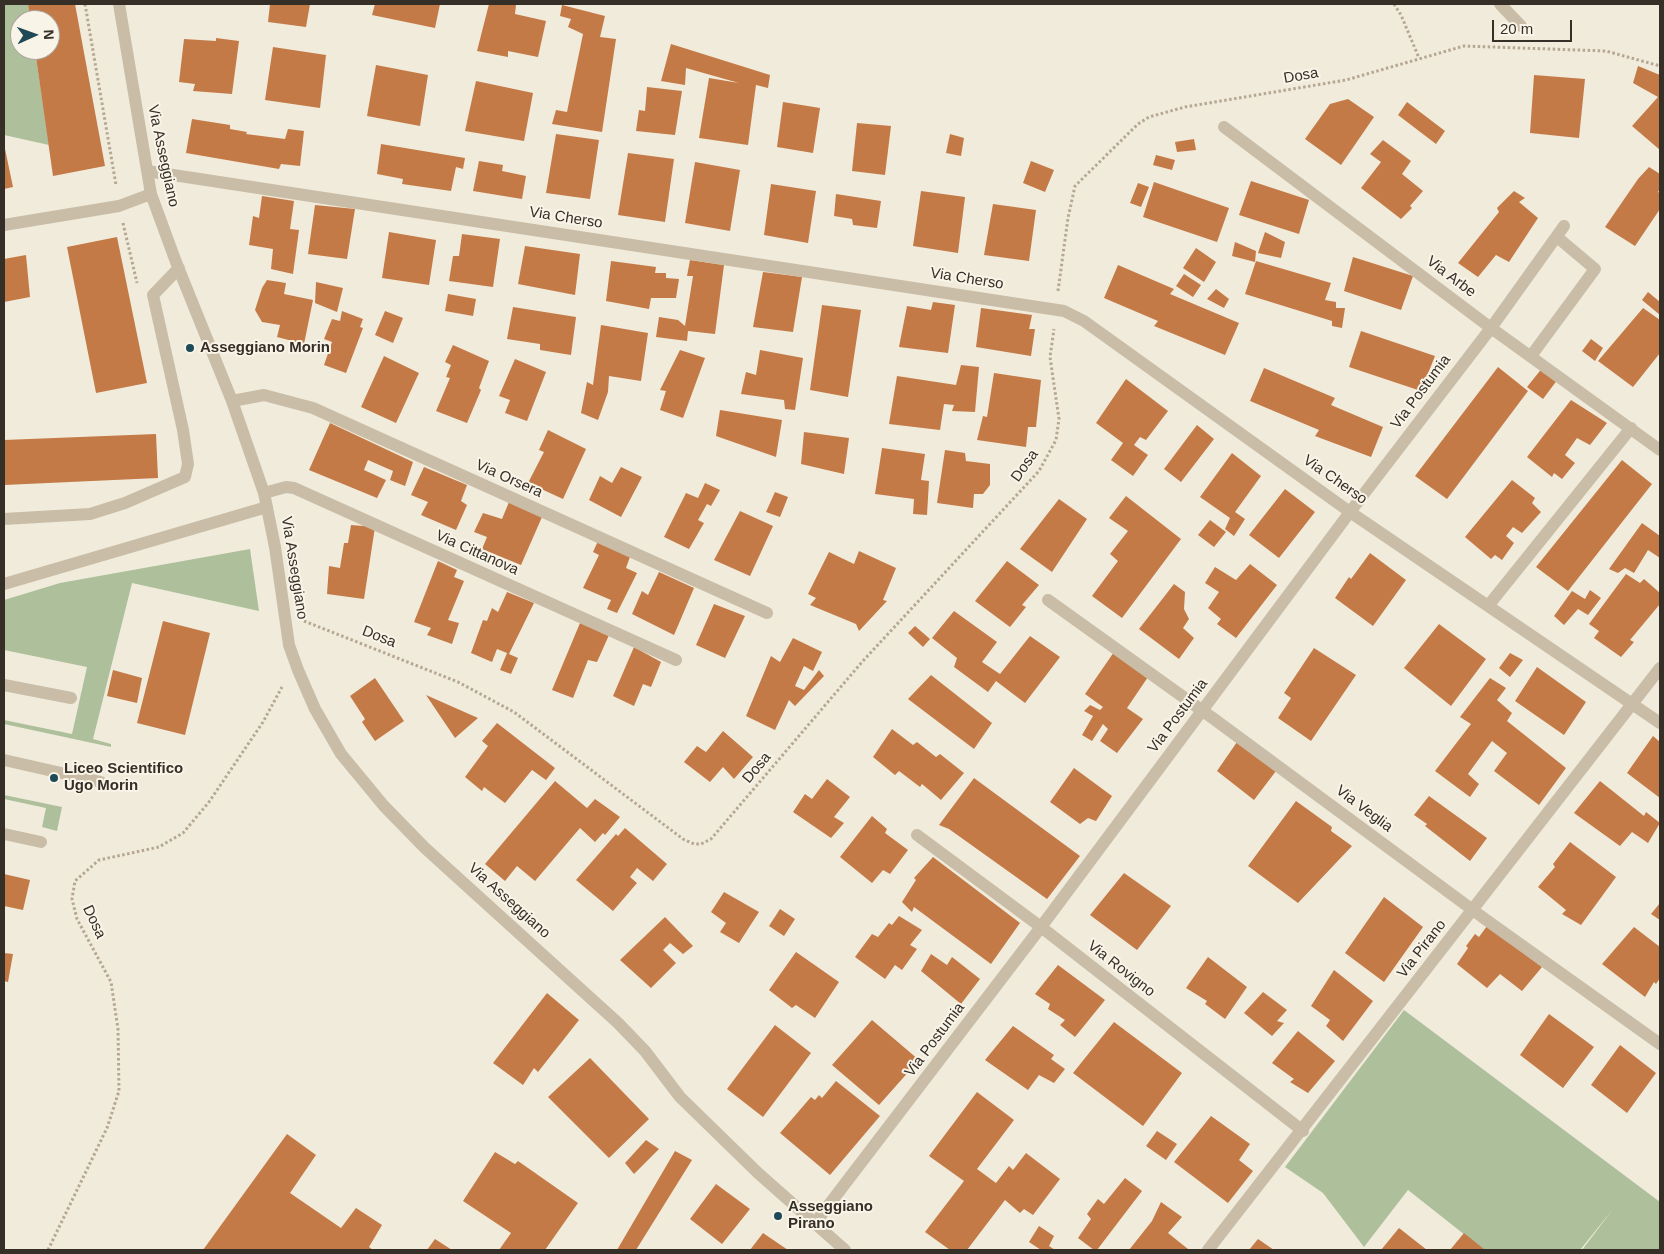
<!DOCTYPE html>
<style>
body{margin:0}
#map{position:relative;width:1664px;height:1254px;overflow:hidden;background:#f1ebdb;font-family:Arial,sans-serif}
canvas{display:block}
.frame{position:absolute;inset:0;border:5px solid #362f28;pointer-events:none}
.north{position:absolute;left:10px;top:10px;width:50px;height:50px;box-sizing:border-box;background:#f9f4e8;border:1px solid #aba59b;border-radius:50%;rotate:88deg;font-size:14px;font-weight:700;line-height:20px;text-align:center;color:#362f28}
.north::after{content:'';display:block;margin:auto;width:18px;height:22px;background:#1e4957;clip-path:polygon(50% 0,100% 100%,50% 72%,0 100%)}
.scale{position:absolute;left:1492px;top:20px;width:80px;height:22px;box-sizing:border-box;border:2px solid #362f28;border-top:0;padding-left:6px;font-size:15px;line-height:18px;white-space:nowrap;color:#362f28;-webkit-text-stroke:4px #f9f4e8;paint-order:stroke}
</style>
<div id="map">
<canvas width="1664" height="1254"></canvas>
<div class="frame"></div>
<div class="north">N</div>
<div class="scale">20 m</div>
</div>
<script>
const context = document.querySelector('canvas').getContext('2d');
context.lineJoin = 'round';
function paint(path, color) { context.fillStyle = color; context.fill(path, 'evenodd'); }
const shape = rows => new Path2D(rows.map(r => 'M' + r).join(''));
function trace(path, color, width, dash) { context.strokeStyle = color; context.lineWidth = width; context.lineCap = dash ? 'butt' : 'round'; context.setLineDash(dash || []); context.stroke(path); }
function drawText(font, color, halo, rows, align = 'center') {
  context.font = font + ' Arial,sans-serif'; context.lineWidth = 4; context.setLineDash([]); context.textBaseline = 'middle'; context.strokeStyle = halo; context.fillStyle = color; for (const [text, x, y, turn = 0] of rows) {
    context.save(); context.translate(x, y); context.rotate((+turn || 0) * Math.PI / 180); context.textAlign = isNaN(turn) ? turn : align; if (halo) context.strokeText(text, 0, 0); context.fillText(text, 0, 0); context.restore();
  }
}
const green = shape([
 [4,4,28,4,30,20,20,20,20,50,35,50,49,145,4,135],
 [250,549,259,611,132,583,93,739,111,744,111,747,4,724,4,720,72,734,87,667,4,650,4,600,60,583],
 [4,795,62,807,57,831,42,827,46,808,4,799],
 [1404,1010,1660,1202,1660,1250,1582,1250,1613,1209,1580,1250,1484,1250,1408,1190,1364,1247,1323,1193,1285,1167]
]);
const building = shape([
 [28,4,75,4,105,166,53,176,35,50,50,50,50,20,30,20],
 [270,4,310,4,306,27,268,22],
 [375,4,440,4,435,28,372,15],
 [489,4,516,5,515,14,546,21,538,57,508,51,508,57,477,51],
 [562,5,605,16,600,37,616,39,602,132,552,124,556,110,567,112,583,34,568,27,571,19,560,16],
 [216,38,239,41,232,94,193,91,195,84,179,82,184,39,216,41],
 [671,44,770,75,768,88,756,85,748,145,699,138,709,78,739,83,686,68,685,85,661,81],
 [273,47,326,55,320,108,265,100],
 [376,65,428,75,420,126,367,116],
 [1638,66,1660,75,1660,150,1632,126,1658,97,1633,83],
 [1534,75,1585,79,1579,138,1530,133],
 [476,81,533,93,524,141,465,131],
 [647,87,682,91,675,135,636,131,639,110,645,111],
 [1348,99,1374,117,1341,165,1305,139,1330,104],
 [783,102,820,108,813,153,777,147],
 [1407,102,1445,131,1436,144,1398,115],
 [192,119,230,125,230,129,247,132,246,134,285,139,288,129,304,131,300,166,281,164,279,169,186,153],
 [857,123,891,126,885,175,852,171],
 [556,134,599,140,590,199,546,193],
 [950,134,964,138,961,156,946,153],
 [1194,139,1196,150,1177,152,1175,142],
 [1383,140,1411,161,1402,174,1423,191,1410,206,1412,208,1401,219,1361,188,1381,162,1370,154],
 [4,144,13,187,4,189],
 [381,144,465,158,463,169,456,167,451,191,402,184,403,179,377,174],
 [628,153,674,159,665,222,618,215],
 [1156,155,1175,160,1172,170,1153,165],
 [479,161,503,165,502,171,526,176,522,199,473,191],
 [1031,161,1054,170,1045,192,1023,183],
 [695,162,740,170,730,231,685,223],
 [1649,167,1660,174,1660,189,1658,192,1660,193,1660,209,1635,246,1605,227,1638,179],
 [1251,181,1309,200,1299,234,1239,215],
 [1154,182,1229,208,1217,242,1143,217],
 [1138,183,1149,187,1141,207,1130,203],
 [771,184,816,191,808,243,764,235],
 [921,191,965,197,958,253,913,246],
 [1514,191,1525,198,1519,202,1538,218,1509,262,1496,255,1478,277,1458,263,1499,212,1497,208],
 [836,194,881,201,877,228,853,225,852,219,834,216],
 [262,196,294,201,290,229,299,230,293,274,271,269,273,249,249,245,253,216,259,218],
 [993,204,1036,210,1029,261,984,255],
 [315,205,355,209,347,259,308,254],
 [389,232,436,240,429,285,382,278],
 [1265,232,1285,242,1281,258,1258,253],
 [462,234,500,239,493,287,449,281,453,256,459,256],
 [117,237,147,383,96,393,67,247],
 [1235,242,1256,251,1255,262,1232,256],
 [525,246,580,254,575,295,518,284],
 [1196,248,1216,262,1204,282,1183,268],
 [26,255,30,297,4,302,4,259],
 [1353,257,1413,276,1401,310,1344,291],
 [690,260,724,265,715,334,688,331,687,341,656,337,659,317,678,320,685,326,693,276,687,276],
 [611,261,656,267,655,273,666,273,666,278,679,279,676,298,651,298,649,309,606,301],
 [1256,261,1331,283,1325,300,1336,302,1336,308,1345,308,1342,328,1332,326,1332,321,1245,294],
 [1118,265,1174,289,1170,294,1239,323,1225,355,1154,326,1158,321,1104,298],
 [763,272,802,277,793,332,753,327],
 [1184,274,1201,285,1193,297,1176,286],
 [267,280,286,283,284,294,313,300,304,344,277,337,280,325,262,322,255,310,262,288],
 [316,282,343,288,337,312,315,303],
 [1216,289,1229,299,1224,308,1207,299],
 [1648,292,1660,302,1660,315,1642,300],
 [448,294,476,299,473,316,445,311],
 [933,302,955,305,948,353,899,347,907,306,931,310],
 [822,305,861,310,848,397,810,390],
 [513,307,576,317,571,355,540,350,540,344,507,339],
 [981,308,1032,315,1029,329,1035,329,1031,356,976,347],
 [1643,308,1660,320,1660,353,1633,387,1598,361],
 [342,311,363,319,360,327,363,328,346,373,324,365,332,342,324,339,332,319,340,321],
 [385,311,403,318,393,343,375,335],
 [601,325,648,333,641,381,609,376,608,392,598,420,581,413,587,382,593,385],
 [1361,331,1435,356,1421,391,1349,367],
 [1591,339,1603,348,1595,361,1582,351],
 [453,345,489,361,479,388,481,390,467,423,436,411,450,378,446,377,451,365,445,362],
 [680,350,705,358,683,418,660,410,666,391,660,390],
 [760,350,803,358,795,410,785,409,784,400,741,394,746,372,756,375],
 [384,356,419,373,396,423,361,407],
 [515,359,546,372,527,421,505,413,510,400,499,396],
 [961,365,979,367,975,412,952,411,954,405,944,404,940,430,889,424,897,376,956,385],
 [1498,367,1528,391,1447,499,1415,476],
 [1543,367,1558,379,1543,399,1527,387],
 [1264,368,1335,398,1331,405,1383,427,1371,457,1315,436,1319,430,1250,401],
 [994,373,1041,380,1036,427,1028,427,1026,447,977,440,983,416,987,417],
 [1126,379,1168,411,1146,440,1140,437,1134,445,1148,455,1133,476,1111,460,1123,443,1096,423],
 [1571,400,1607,423,1590,445,1577,438,1565,455,1575,463,1562,479,1554,473,1552,477,1527,457],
 [720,410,782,420,776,457,716,436],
 [330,423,413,462,405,486,390,480,393,471,368,460,364,470,386,480,377,498,309,470],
 [1197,425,1214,439,1181,482,1164,469],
 [548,430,586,449,563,499,528,483,544,452,539,450],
 [804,432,849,438,844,474,801,464],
 [156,434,158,478,4,485,4,440],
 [882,448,925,454,921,480,929,481,927,515,913,514,914,499,875,494],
 [945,450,965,453,966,461,990,464,990,485,983,494,974,494,973,508,937,503],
 [1232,453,1261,476,1235,512,1245,519,1234,536,1225,529,1230,518,1200,497],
 [1622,460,1652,484,1568,591,1536,567],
 [424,467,467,485,461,501,467,505,456,530,421,515,428,502,411,495],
 [621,467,642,477,621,517,589,500,600,476,612,483],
 [1512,480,1535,498,1532,503,1541,512,1522,533,1513,527,1506,536,1514,543,1502,560,1495,555,1491,559,1465,537],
 [705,483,720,490,711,506,707,504,698,520,704,523,689,549,664,537,686,493,698,498],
 [1285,489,1315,512,1279,558,1249,535],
 [775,492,788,497,780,517,766,512],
 [1126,496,1181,539,1122,618,1092,596,1118,561,1110,554,1128,531,1109,518],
 [1059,499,1087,519,1052,572,1020,549],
 [509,502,542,517,521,565,482,549,487,537,474,532,483,513,502,519],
 [740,511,773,526,750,576,714,560],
 [1210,520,1226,532,1214,547,1198,535],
 [1642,523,1660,536,1660,558,1648,550,1634,573,1625,568,1618,573,1609,569],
 [351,525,375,527,364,599,327,594,329,566,340,568,344,543,348,543],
 [598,541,631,554,626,568,637,573,617,613,607,609,611,600,583,588,599,555,593,552],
 [859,551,896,568,883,600,887,601,859,631,856,624,810,605,816,598,808,594,829,552,854,564],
 [1370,553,1406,580,1373,626,1335,598,1349,577,1351,579],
 [438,561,457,570,454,577,464,581,448,620,459,623,452,644,427,635,431,628,414,622],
 [1007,561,1039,585,1022,605,1026,607,1010,627,975,601],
 [1250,564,1277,585,1236,638,1217,624,1221,619,1208,608,1219,592,1205,583,1215,567,1236,580],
 [659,572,694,588,674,635,632,614,642,591,648,595],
 [1626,574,1640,583,1644,579,1660,593,1660,604,1630,640,1634,642,1621,657,1594,638,1599,631,1589,624],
 [1174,584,1185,592,1184,609,1189,619,1183,628,1194,638,1179,659,1139,629],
 [1590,590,1601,598,1588,615,1578,609,1564,625,1554,616,1572,591,1585,599],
 [507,592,534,603,509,654,518,658,511,674,500,670,507,653,497,649,492,662,471,653,483,620,487,621,492,608,498,612],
 [714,604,745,616,725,658,696,645],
 [954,611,997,642,982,662,1000,674,1030,636,1060,657,1025,703,996,681,988,692,954,667,957,658,932,638],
 [163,621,210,633,185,735,137,723],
 [580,623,609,635,597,662,588,660,573,698,552,690],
 [1439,624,1486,659,1451,706,1404,668],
 [915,626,930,639,923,647,908,633],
 [793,638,822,652,813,671,804,666,795,686,804,690,819,670,824,676,795,706,789,700,775,730,746,716,771,656,780,662],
 [634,647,661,662,651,687,643,684,634,706,613,696],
 [1314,648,1356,675,1311,741,1278,718,1291,698,1284,693],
 [1114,652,1148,677,1127,708,1143,719,1117,753,1100,741,1108,729,1103,724,1092,741,1082,735,1093,716,1084,711,1090,705,1100,710,1103,707,1085,694],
 [1510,653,1523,660,1510,677,1499,668],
 [1537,667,1586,702,1564,735,1515,701],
 [113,670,142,678,137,703,107,696],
 [931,675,992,723,974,749,908,699],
 [375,678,404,721,375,741,362,722,365,719,350,696],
 [1490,678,1506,688,1497,700,1512,713,1507,721,1566,768,1539,805,1494,771,1507,753,1492,741,1468,774,1479,784,1470,797,1435,771,1471,724,1460,717],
 [426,695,478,718,455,738],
 [497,723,555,768,546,780,532,770,505,803,484,787,482,791,465,777,488,746,482,741],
 [892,729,913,745,917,742,936,757,940,754,964,773,941,800,922,784,920,787,899,771,895,775,873,757],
 [723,731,753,757,734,779,723,767,710,782,684,762,697,746,706,752],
 [1653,736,1660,742,1660,798,1627,773],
 [1237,742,1276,771,1254,800,1217,771],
 [1074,768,1112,796,1096,821,1088,818,1080,824,1050,802],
 [974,778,1080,856,1047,899,949,829,939,825],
 [827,779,850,797,834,817,844,823,831,838,793,812,805,794,812,799],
 [555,781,587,808,595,799,620,817,605,835,603,833,595,842,580,828,535,881,517,866,505,881,485,864],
 [1600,781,1644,816,1646,812,1660,823,1648,843,1632,832,1620,846,1574,813],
 [1429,796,1487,838,1470,861,1425,826,1427,824,1414,815],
 [1296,801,1332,827,1331,831,1352,846,1298,903,1248,866],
 [872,816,887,829,885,833,908,850,890,874,883,870,872,883,840,857],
 [625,828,667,864,653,881,637,868,630,877,637,883,613,911,576,880,616,834,618,836],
 [1570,842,1616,877,1581,925,1562,914,1566,910,1538,887,1555,867,1553,864],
 [933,857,1020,923,991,964,914,907,912,912,902,902,916,880,914,878],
 [1124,873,1171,906,1137,950,1090,915],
 [4,874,30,880,23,910,4,906],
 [724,892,759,912,739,943,720,932,726,923,711,912],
 [1384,897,1423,927,1384,982,1345,953],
 [1660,903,1660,920,1651,914],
 [780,909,795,919,784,936,769,926],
 [899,916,922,930,910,945,917,949,902,970,895,965,885,979,855,957,872,934,878,937,889,923,892,925],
 [665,917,693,946,683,954,670,943,663,950,676,963,651,988,620,960],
 [1487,926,1542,967,1522,991,1500,974,1487,988,1457,964,1468,948,1466,946,1475,934,1479,937],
 [1634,927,1660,947,1660,978,1656,984,1654,982,1645,997,1602,964],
 [796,952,839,982,815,1018,796,1005,792,1008,769,990],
 [4,953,13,954,8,982,4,981],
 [931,954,947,965,952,957,980,979,961,1004,921,971],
 [1208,957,1247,987,1225,1019,1205,1004,1207,1001,1186,988],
 [1058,965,1105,1000,1075,1037,1060,1025,1065,1020,1048,1009,1050,1004,1035,994],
 [1334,970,1373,1001,1343,1041,1326,1026,1330,1020,1311,1006],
 [1263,992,1287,1010,1277,1021,1284,1023,1272,1036,1244,1013],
 [547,993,579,1020,538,1072,534,1068,523,1085,493,1063],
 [1549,1014,1594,1047,1563,1088,1520,1055],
 [872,1020,919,1060,879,1105,832,1065],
 [1114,1022,1182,1073,1143,1126,1073,1073],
 [775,1025,811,1053,763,1117,727,1089],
 [1013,1026,1054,1055,1051,1059,1065,1069,1054,1083,1039,1075,1028,1090,985,1060],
 [1298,1031,1335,1061,1308,1093,1290,1082,1294,1079,1272,1063],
 [1620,1045,1656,1073,1627,1113,1591,1085],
 [590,1058,649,1119,609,1158,548,1097],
 [836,1081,880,1116,830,1175,780,1133,811,1097,815,1100,819,1095,822,1098],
 [977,1092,1014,1120,977,1169,996,1183,1009,1166,1013,1170,1026,1153,1060,1179,1033,1215,1024,1209,1020,1213,1005,1200,967,1250,950,1250,925,1232,964,1181,929,1156],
 [1211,1116,1250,1144,1239,1160,1253,1171,1228,1203,1174,1162],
 [1157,1131,1177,1144,1166,1160,1146,1146],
 [287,1134,316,1155,290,1193,341,1228,356,1208,382,1225,369,1247,373,1250,203,1250],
 [646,1140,659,1149,634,1174,625,1163],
 [675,1151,692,1160,636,1250,617,1250],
 [495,1152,515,1164,518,1161,578,1203,545,1250,499,1250,511,1233,463,1201],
 [1125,1178,1142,1191,1129,1208,1124,1204,1129,1208,1097,1250,1094,1250,1078,1238,1091,1219,1087,1214,1098,1199,1104,1204],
 [716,1184,750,1209,722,1244,690,1219],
 [1161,1202,1182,1217,1168,1233,1188,1249,1129,1250,1152,1221],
 [1039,1226,1054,1236,1049,1246,1055,1250,1041,1250,1029,1242],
 [1399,1228,1427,1250,1381,1250],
 [763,1233,788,1250,750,1250],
 [1464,1233,1485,1250,1450,1250],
 [435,1239,452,1250,427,1250],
 [1258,1239,1274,1250,1249,1250]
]);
const path = shape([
 [85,4,116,185],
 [1394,4,1401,15,1419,58],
 [123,223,137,283],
 [1058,291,1068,218,1075,186,1138,124,1149,117,1185,107,1346,80,1464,46,1606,51,1660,66],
 [304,621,458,682,514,712,683,839,694,844,701,844,711,839,862,662,1039,471,1056,440,1059,419,1050,357,1054,329],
 [48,1250,107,1128,119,1091,118,1029,111,982,77,919,72,899,75,881,99,860,159,847,183,833,209,802,263,722,282,687]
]);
const minor = shape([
 [119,4,151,194,176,262,232,401,264,493,275,547,289,645,298,670,315,709,341,754,384,806,425,848,618,1023,645,1051,680,1097,758,1173,845,1250],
 [1500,4,1521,26],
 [1224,127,1491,328,1660,450],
 [147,171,1064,311,1084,321,1350,512,1660,723],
 [4,225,119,206,151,194],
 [1531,356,1595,269,1557,237],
 [232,401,264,395,313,408,767,613],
 [264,493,286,487,294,488,676,660],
 [4,519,90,514,125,503,185,477,188,464,183,430,153,295,179,268],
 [4,584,267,507],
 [1048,600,1214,719,1485,919,1660,1044],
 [1488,606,1631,428],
 [4,685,71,698],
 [4,760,101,782],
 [4,834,41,842],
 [917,835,1041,927,1303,1131],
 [815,1223,1041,927,1350,512,1491,328,1564,226],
 [1208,1250,1660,668]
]);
const markers = [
 [190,348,5,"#1e4957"],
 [54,778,5,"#1e4957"],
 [778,1216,5,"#1e4957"]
];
const streetNames = [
 ["Dosa",1301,76,-10],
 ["Via Asseggiano",163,156,78],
 ["Via Cherso",566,218,9],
 ["Via Arbe",1451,277,37],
 ["Via Cherso",967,279,9],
 ["Via Postumia",1421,392,-53],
 ["Dosa",1025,466,-55],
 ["Via Orsera",509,479,24],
 ["Via Cherso",1335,480,35],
 ["Via Cittanova",477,553,24],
 ["Via Asseggiano",294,568,81],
 ["Dosa",379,637,21],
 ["Via Postumia",1178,716,-53],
 ["Dosa",757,768,-50],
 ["Via Veglia",1364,809,37],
 ["Via Asseggiano",509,901,42],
 ["Dosa",94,922,65],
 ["Via Pirano",1422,949,-52],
 ["Via Rovigno",1121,969,38],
 ["Via Postumia",935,1040,-53]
];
const poiNames = [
 ["Asseggiano Morin",200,348],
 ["Liceo Scientifico",64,769],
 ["Ugo Morin",64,786],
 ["Asseggiano",788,1207],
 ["Pirano",788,1224]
];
paint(green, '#aec09b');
paint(building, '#c47a46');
trace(path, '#b5a792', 3, [2.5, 2.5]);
trace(minor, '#c9bda7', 12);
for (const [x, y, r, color] of markers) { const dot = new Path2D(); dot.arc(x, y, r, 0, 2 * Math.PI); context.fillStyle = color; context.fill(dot); trace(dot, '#f9f4e8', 2); }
drawText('15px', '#362f28', '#f9f4e8', streetNames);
drawText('bold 15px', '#362f28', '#f9f4e8', poiNames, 'left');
</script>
